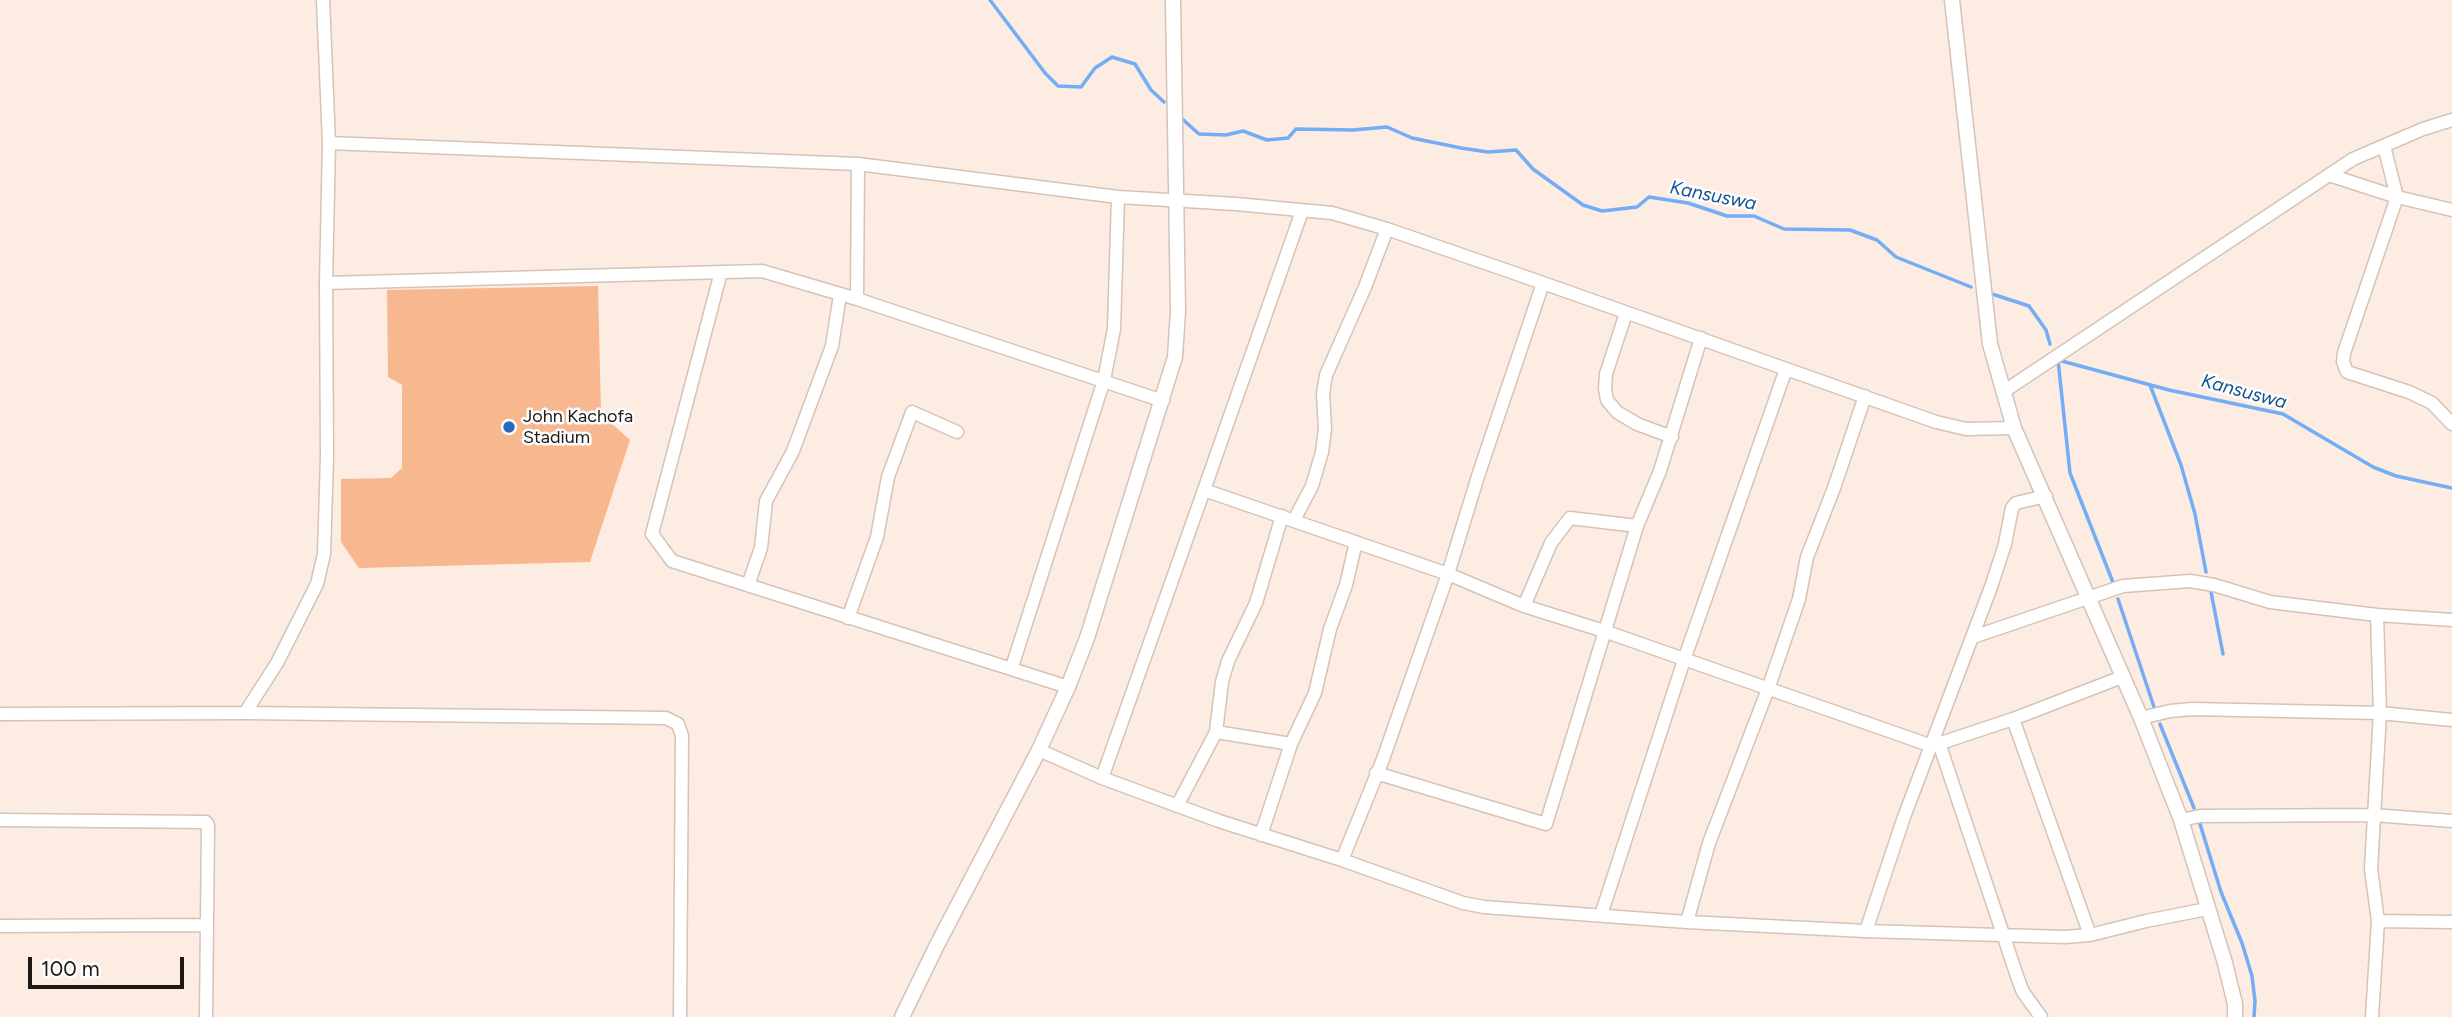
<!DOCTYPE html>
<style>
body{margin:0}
#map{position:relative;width:2452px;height:1017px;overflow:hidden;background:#fdece2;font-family:Figtree,sans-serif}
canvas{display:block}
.scale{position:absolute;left:28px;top:957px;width:156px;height:32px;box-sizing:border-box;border:4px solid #1e1915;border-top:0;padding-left:9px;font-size:21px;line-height:24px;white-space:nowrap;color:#1e1915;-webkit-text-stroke:5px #fdfdfd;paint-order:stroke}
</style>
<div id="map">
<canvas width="2452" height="1017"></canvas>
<div class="scale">100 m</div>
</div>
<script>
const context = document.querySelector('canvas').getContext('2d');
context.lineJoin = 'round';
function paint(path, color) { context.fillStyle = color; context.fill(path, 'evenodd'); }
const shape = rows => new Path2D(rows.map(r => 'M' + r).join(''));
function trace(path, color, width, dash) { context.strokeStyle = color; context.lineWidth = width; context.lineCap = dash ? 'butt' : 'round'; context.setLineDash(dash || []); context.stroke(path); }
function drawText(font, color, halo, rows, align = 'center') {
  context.font = font + ' Figtree,sans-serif'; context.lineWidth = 5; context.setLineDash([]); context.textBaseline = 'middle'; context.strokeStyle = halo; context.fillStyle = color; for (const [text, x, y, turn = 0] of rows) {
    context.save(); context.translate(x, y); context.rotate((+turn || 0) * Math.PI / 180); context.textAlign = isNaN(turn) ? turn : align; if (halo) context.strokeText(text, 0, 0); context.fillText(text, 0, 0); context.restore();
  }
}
const green = shape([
 [598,286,601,414,630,440,590,562,359,568,341,542,341,479,391,478,402,468,402,385,388,377,387,290]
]);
const stream = shape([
 [990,0,1045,73,1058,86,1081,87,1095,68,1112,57,1135,64,1151,90,1164,102],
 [1180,117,1199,134,1226,135,1243,131,1267,140,1288,138,1296,129,1353,130,1387,127,1412,138,1461,148,1488,152,1516,150,1533,169,1583,205,1602,211,1637,207,1649,197,1688,203,1727,216,1754,216,1784,229,1850,230,1877,240,1896,257,1971,287],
 [1989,293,2029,306,2046,330,2050,344],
 [2150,385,2181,465,2195,514,2206,572],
 [2114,585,2070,473,2058,360,2169,390,2283,414,2373,467,2396,476,2452,488],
 [2211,592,2223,654],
 [2118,599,2155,710],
 [2160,724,2194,808],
 [2200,824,2221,892,2242,943,2252,976,2255,1001,2254,1017]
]);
const minor = shape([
 [329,143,858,164,1118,197,1236,204,1332,213,1387,229,1543,283,1936,422,1966,429,2014,428],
 [2384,146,2397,197,2344,353,2343,362,2347,372,2409,392,2432,403,2452,424],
 [2329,175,2397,197,2452,210],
 [1302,211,1204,490,1448,574,1524,606,1604,631,1932,746,2013,719,2122,677],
 [721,272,652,534,672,561,1068,687],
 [326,283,762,271,857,299,1163,401],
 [857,299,858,164],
 [1626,313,1606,374,1605,389,1607,400,1617,412,1637,424,1672,437],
 [2003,392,2353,159,2423,129,2452,120],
 [1294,520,1312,486,1322,452,1325,429,1323,394,1326,375,1365,287,1387,229],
 [748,585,761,548,766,501,793,451,832,346,840,295],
 [1524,606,1551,543,1570,518,1637,526],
 [2377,615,2452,620],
 [848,618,877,537,888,477,912,412,957,432],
 [1973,637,2123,586,2190,581,2214,585,2270,602,2377,615,2380,713,2371,869,2378,921,2372,1017],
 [1012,667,1104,380,1114,329,1118,197],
 [245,713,277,663,317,584,324,554,327,456,326,283,329,143,323,0],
 [0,714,245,713,666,718,678,724,682,736,680,1017],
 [2141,718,2170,711,2192,709,2380,713,2452,720],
 [2013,719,2090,935],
 [1216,732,1291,744],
 [1939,743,2018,979,2023,992,2041,1017],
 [1039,750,1102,778,1219,821,1342,860,1463,903,1484,907,1687,922,1866,931,2065,937,2090,935,2146,921,2207,909],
 [1376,773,1546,824,1637,526,1660,471,1701,338],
 [1102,778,1204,490],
 [1177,806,1216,732,1222,682,1228,661,1256,603,1282,516],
 [0,820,206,822,208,825,206,1017],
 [2181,820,2200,816,2373,815,2452,821],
 [1261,835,1291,744,1315,693,1330,629,1346,585,1356,542],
 [1342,860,1383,759,1448,574,1479,473,1543,283],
 [1601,915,1684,660,1786,369],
 [2378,921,2452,922],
 [1687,922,1709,843,1768,689,1799,599,1807,557,1834,488,1865,396],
 [0,926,207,925],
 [1866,931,1904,817,1991,587,2005,544,2012,508,2016,503,2046,496]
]);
const tertiary = shape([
 [1952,0,1990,344,2014,428,2141,718,2181,820,2225,963,2235,1004,2235,1017],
 [902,1017,937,945,1039,750,1068,687,1087,638,1175,357,1178,311,1173,0]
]);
const markers = [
 [509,427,7,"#266cbd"]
];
const poiNames = [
 ["John Kachofa",523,417],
 ["Stadium",523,438]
];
const waterNames = [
 ["Kansuswa",1713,196,11],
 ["Kansuswa",2244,392,15]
];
paint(green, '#f7b78f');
trace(stream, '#72adf6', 3.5);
trace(minor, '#d4c3b9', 15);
trace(tertiary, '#d4c3b9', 17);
trace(minor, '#fff', 12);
trace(tertiary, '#fff', 14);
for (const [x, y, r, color] of markers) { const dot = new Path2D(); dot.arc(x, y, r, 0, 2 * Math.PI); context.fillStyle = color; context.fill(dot); trace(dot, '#fdfdfd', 2.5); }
drawText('18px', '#1e1915', '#fdfdfd', poiNames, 'left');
drawText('italic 19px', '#155091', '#fdfdfd', waterNames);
</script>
